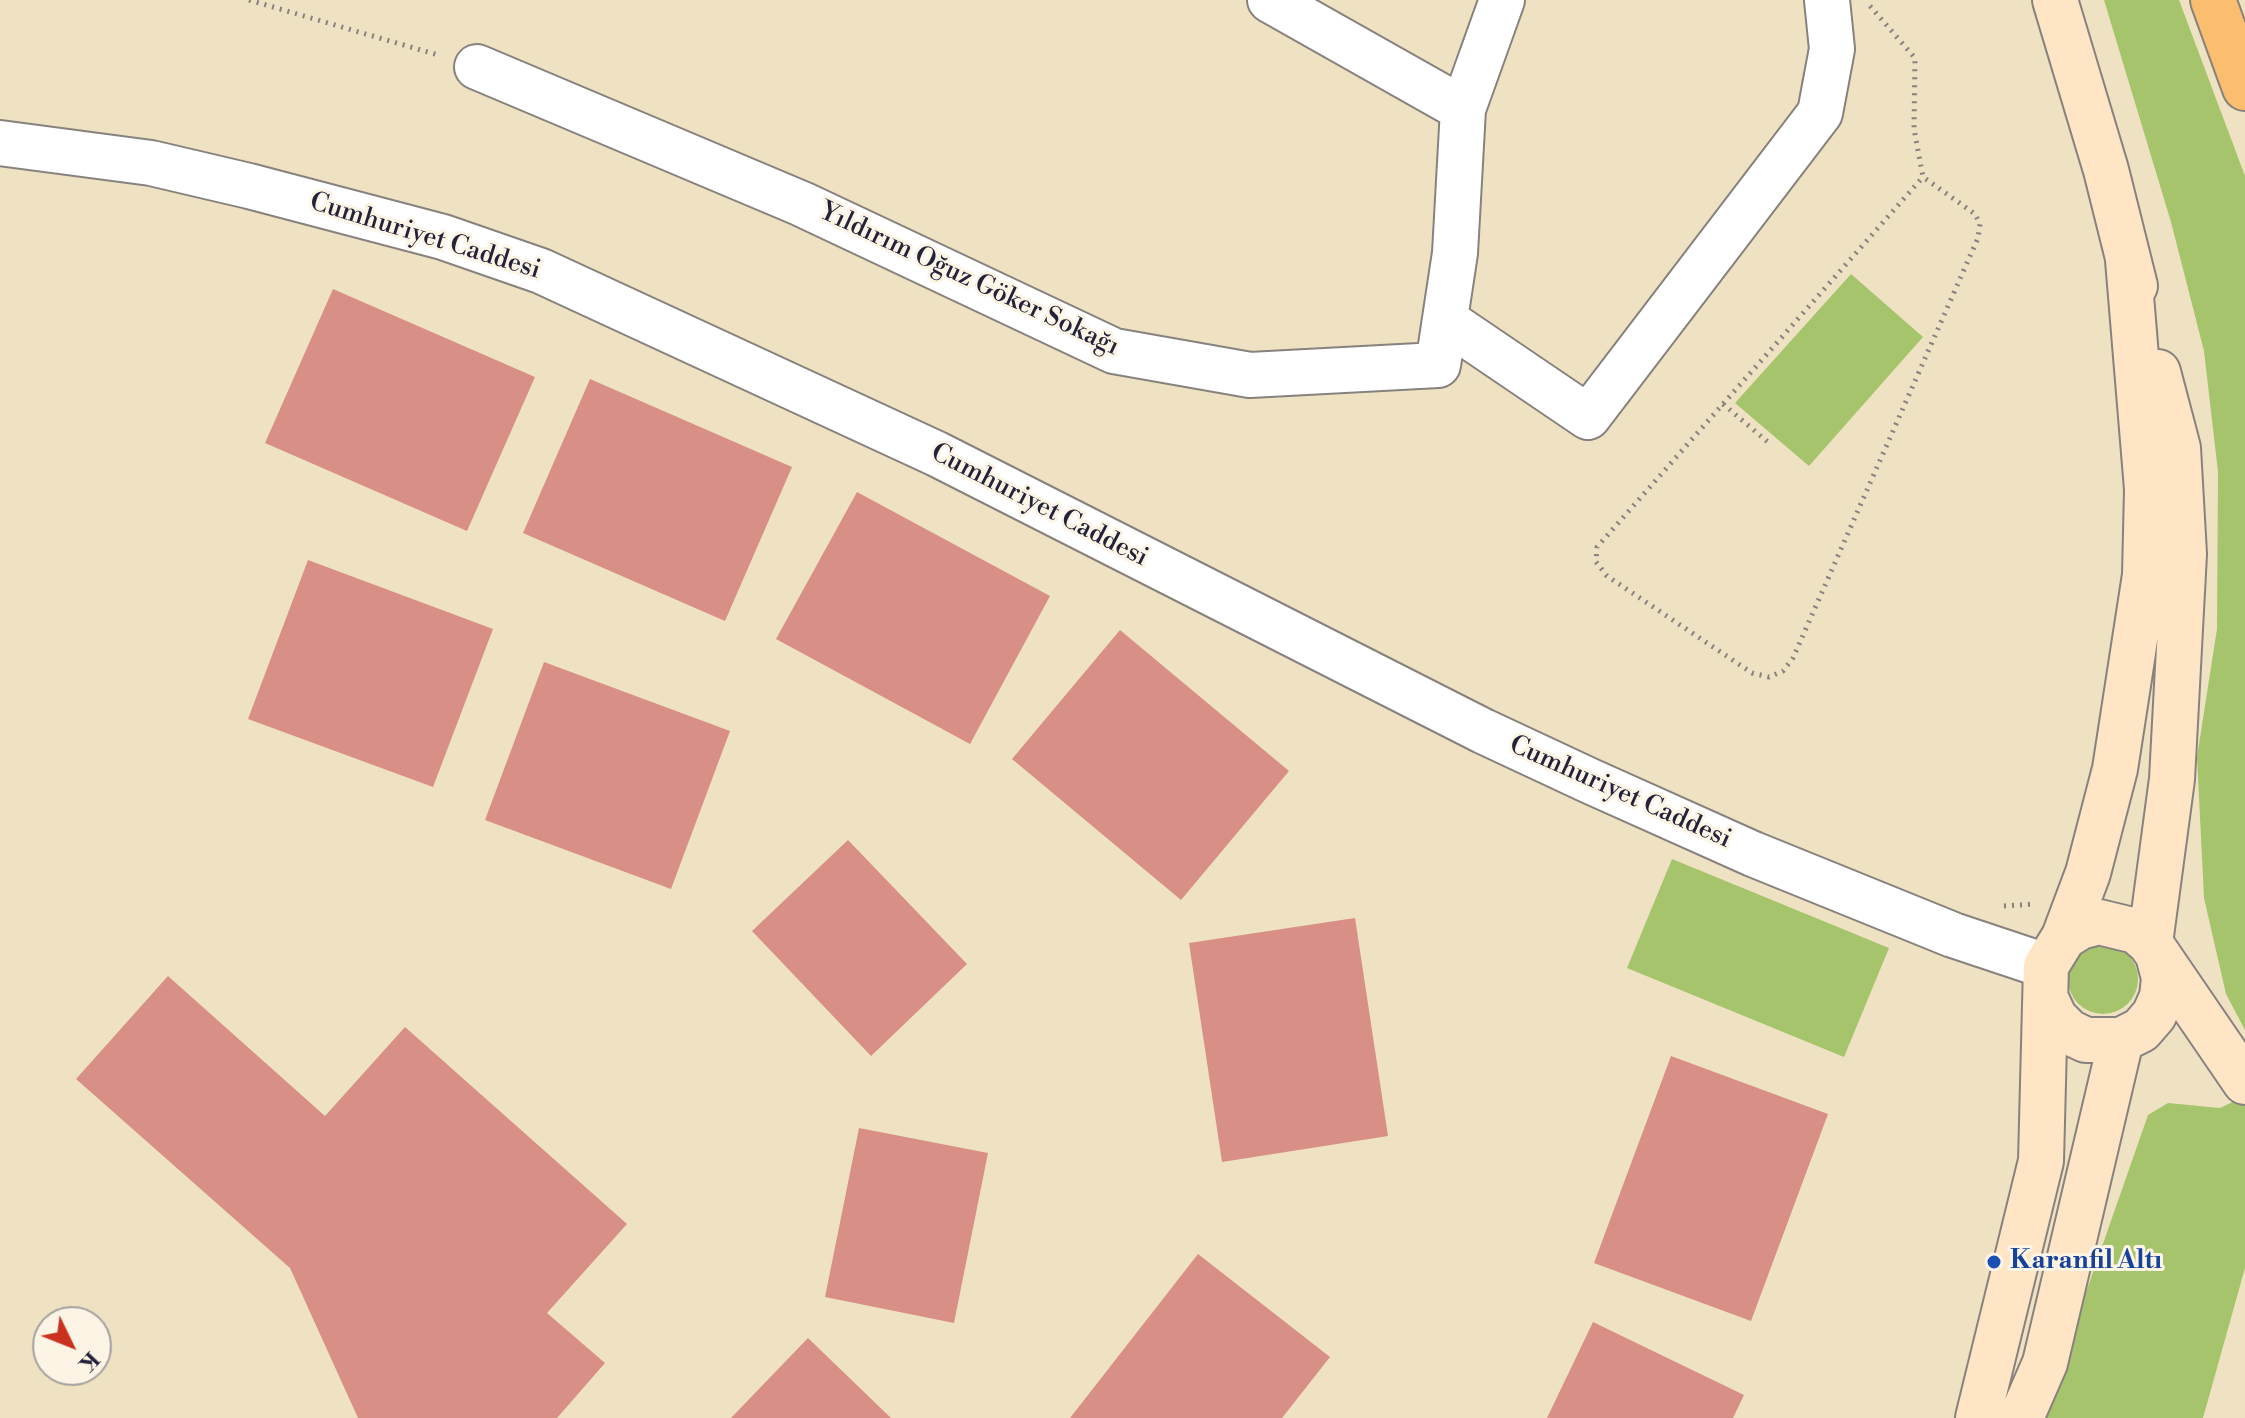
<!DOCTYPE html>
<meta charset="utf-8">
<style>
body{margin:0}
#map{position:relative;width:2245px;height:1418px;overflow:hidden;background:#efe2c2;font-family:"Libre Bodoni",serif}
canvas{display:block}
.north{position:absolute;left:32px;top:1306px;width:80px;height:80px;box-sizing:border-box;background:#fcf5e5;border:2px solid #a5a1a1;border-radius:50%;rotate:133deg;font-size:22px;font-weight:700;line-height:32px;text-align:center;color:#22223b}
.north::after{content:'';display:block;margin:auto;width:28px;height:36px;background:#c8321e;clip-path:polygon(50% 0,100% 100%,50% 72%,0 100%)}
</style>
<div id="map">
<canvas width="2245" height="1418"></canvas>
<div class="north">K</div>
</div>
<script>
const context = document.querySelector('canvas').getContext('2d');
context.lineJoin = 'round';
function paint(path, color) { context.fillStyle = color; context.fill(path, 'evenodd'); }
const shape = rows => new Path2D(rows.map(r => 'M' + r).join(''));
function trace(path, color, width, dash) { context.strokeStyle = color; context.lineWidth = width; context.lineCap = dash ? 'butt' : 'round'; context.setLineDash(dash || []); context.stroke(path); }
function drawText(font, color, halo, rows, align = 'center') {
  context.font = font + ' "Libre Bodoni",serif'; context.lineWidth = 6; context.setLineDash([]); context.textBaseline = 'middle'; context.strokeStyle = halo; context.fillStyle = color; for (const [text, x, y, turn = 0] of rows) {
    context.save(); context.translate(x, y); context.rotate((+turn || 0) * Math.PI / 180); context.textAlign = isNaN(turn) ? turn : align; if (halo) context.strokeText(text, 0, 0); context.fillText(text, 0, 0); context.restore();
  }
}
const green = shape([
 [2104,0,2179,0,2245,176,2245,1030,2226,994,2204,898,2197,757,2217,629,2218,472,2204,351,2171,222],
 [1851,274,1923,337,1809,466,1735,403],
 [1672,859,1889,948,1844,1057,1627,968],
 '2068 979a35 35 0 1 1 70 0a35 35 0 1 1-70 0Z',
 [2245,1096,2245,1268,2203,1418,2042,1418,2148,1115,2168,1103,2220,1108]
]);
const building = shape([
 [333,289,535,377,467,531,265,443],
 [590,379,792,467,725,621,523,533],
 [857,492,1050,596,970,744,776,639],
 [308,560,493,629,433,787,248,719],
 [1120,630,1289,771,1181,900,1012,759],
 [544,662,730,731,671,889,485,820],
 [848,840,967,964,871,1056,752,931],
 [1355,918,1388,1136,1222,1162,1189,943],
 [168,976,325,1116,405,1027,627,1224,547,1313,605,1363,557,1418,358,1418,290,1268,76,1079],
 [1671,1056,1828,1114,1751,1321,1594,1263],
 [859,1128,988,1153,954,1323,825,1297],
 [1198,1254,1330,1357,1282,1418,1070,1418],
 [1593,1322,1744,1395,1733,1418,1547,1418],
 [808,1338,891,1418,731,1418]
]);
const path = shape([
 [249,0,438,55],
 [1870,6,1915,58,1914,129,1923,177,1975,214,1980,224,1978,238,1793,658,1783,671,1769,677,1752,673,1607,576,1596,562,1597,547,1923,177],
 [1723,404,1769,443],
 [2004,906,2034,904]
]);
const street = shape([
 [1270,0,1463,109],
 [477,67,802,204,1114,351,1250,375,1438,365,1455,253,1463,109,1502,0],
 [0,143,151,163,249,186,443,237,541,271,937,454,1483,731,1590,781,1753,854,1953,935,2046,966],
 [1445,320,1588,417,1820,113,1832,49,1827,0]
]);
const secondary = shape([
 [2055,0,2106,170,2135,286],
 [2064,937,2080,927,2099,922,2136,931,2150,943,2245,1082],
 [2150,943,2172,779,2184,554,2178,448,2158,372],
 [2047,1001,2055,1018,2069,1032,2086,1040,2121,1040,2141,1030,2154,1015,2162,997,2164,978,2159,959],
 [1978,1418,2041,1161,2046,966,2064,937,2088,873,2115,769,2145,575,2147,489,2128,260],
 [2021,1418,2045,1363,2121,1040]
]);
const highway = shape([
 [2213,0,2245,88]
]);
const markers = [
 [1994,1262,8,"#1a4fb4"]
];
const streetNames = [
 ["Cumhuriyet Caddesi",425,237,17],
 ["Yıldırım Oğuz Göker Sokağı",969,280,25],
 ["Cumhuriyet Caddesi",1039,506,27],
 ["Cumhuriyet Caddesi",1620,793,24]
];
const transitNames = [
 ["Karanfil Altı",2010,1262]
];
paint(green, '#a5c46c');
paint(building, '#d88f85');
trace(street, '#88827e', 48);
trace(secondary, '#88827e', 48);
trace(highway, '#88827e', 48);
trace(path, '#88827e', 5, [2, 6]);
trace(street, '#fff', 44);
trace(secondary, '#fde5c5', 44);
trace(highway, '#fbbe6e', 44);
for (const [x, y, r, color] of markers) { const dot = new Path2D(); dot.arc(x, y, r, 0, 2 * Math.PI); context.fillStyle = color; context.fill(dot); trace(dot, '#fcf5e5', 3); }
drawText('26px', '#22223b', '#fcf5e5', streetNames);
drawText('bold 26px', '#164399', '#fcf5e5', transitNames, 'left');
</script>
